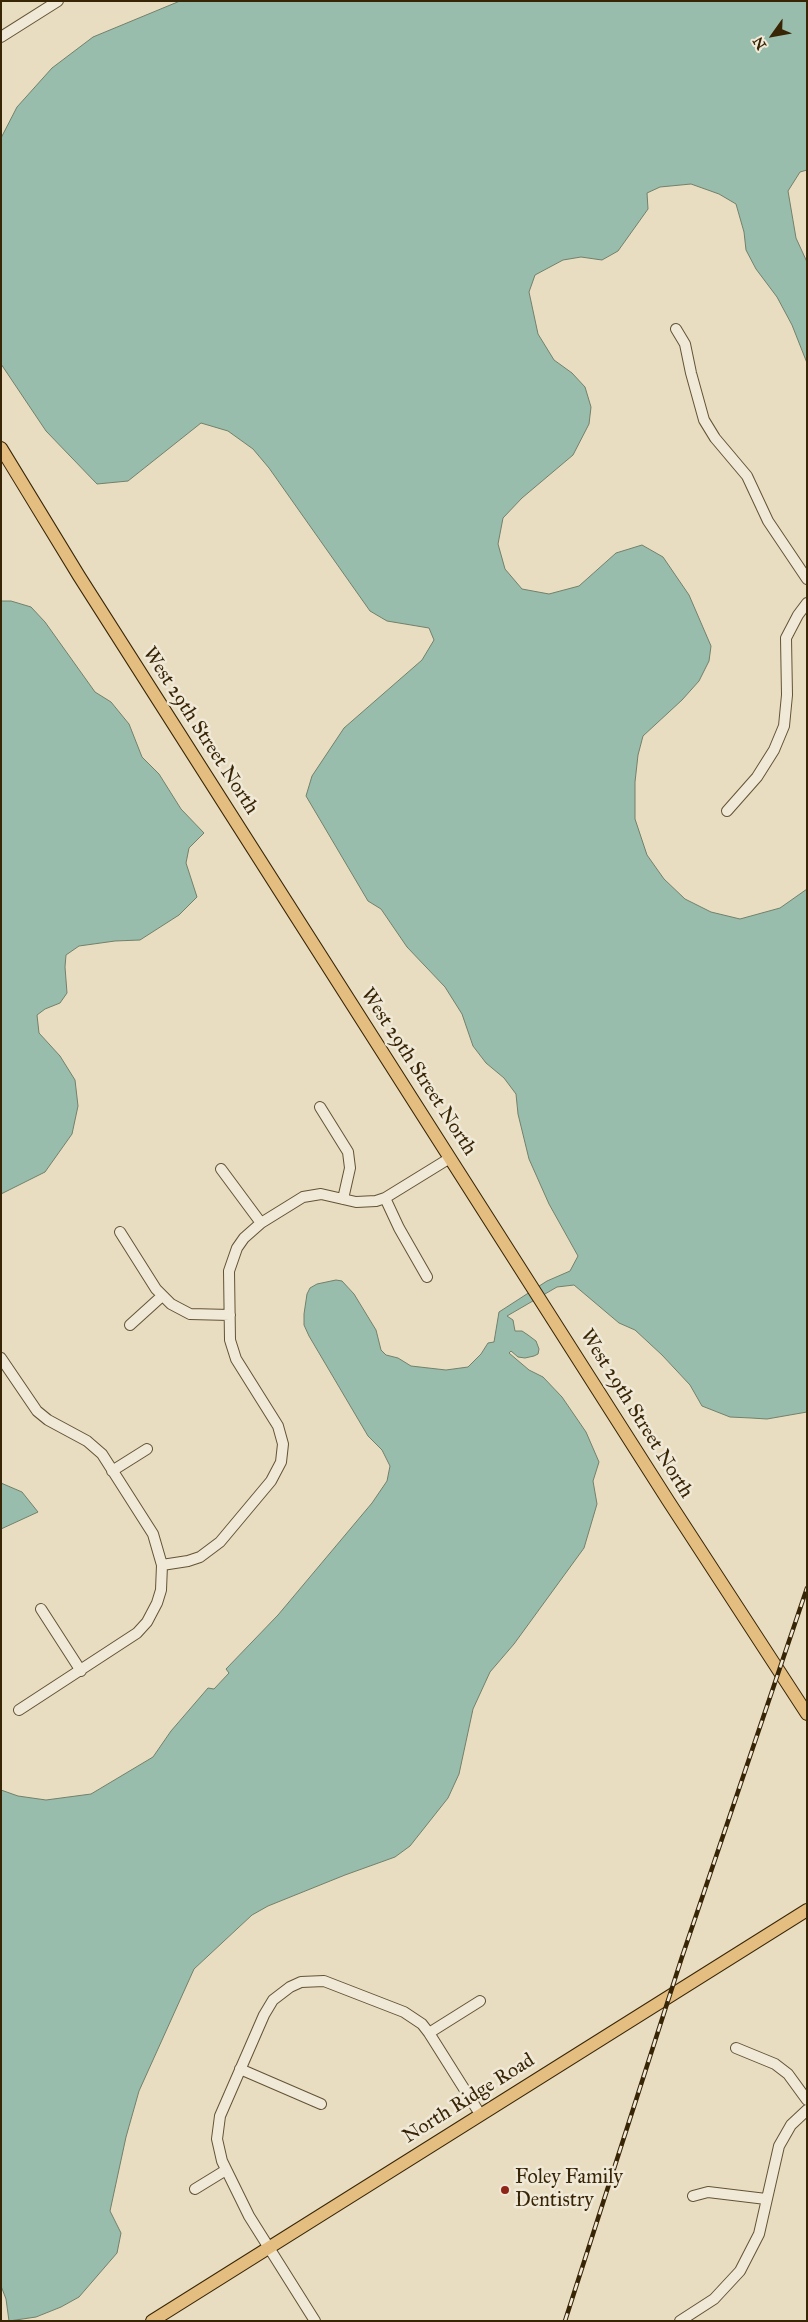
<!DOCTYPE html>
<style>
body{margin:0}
#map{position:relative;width:808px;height:2322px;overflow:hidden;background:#e8ddc1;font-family:"IM FELL Great Primer",serif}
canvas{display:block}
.frame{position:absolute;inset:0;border:2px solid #382506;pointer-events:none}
.north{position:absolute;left:748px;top:10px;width:50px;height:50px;-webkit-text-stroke:4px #f0e9d7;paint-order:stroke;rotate:238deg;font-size:14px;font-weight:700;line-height:20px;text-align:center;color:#382506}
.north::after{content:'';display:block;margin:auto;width:18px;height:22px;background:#382506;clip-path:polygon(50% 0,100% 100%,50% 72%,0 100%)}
</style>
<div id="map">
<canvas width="808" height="2322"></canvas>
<div class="frame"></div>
<div class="north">N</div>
</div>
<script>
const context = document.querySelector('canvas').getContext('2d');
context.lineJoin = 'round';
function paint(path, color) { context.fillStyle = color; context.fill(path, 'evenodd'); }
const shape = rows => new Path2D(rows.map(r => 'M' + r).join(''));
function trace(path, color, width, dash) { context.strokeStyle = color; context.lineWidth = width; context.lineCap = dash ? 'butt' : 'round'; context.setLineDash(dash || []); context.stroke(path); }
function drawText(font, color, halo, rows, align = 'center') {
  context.font = font + ' "IM FELL Great Primer",serif'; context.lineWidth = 5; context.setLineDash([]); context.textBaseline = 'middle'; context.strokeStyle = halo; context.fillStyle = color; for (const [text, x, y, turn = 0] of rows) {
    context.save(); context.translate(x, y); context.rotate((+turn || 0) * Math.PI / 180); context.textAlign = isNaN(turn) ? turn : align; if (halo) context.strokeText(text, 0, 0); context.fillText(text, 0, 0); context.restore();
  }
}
const water = shape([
 [180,1,807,1,807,170,800,172,788,191,796,238,807,262,807,363,792,325,777,297,756,269,746,250,744,232,736,204,719,194,691,184,660,187,647,193,648,209,618,251,602,260,581,257,563,260,535,275,529,292,538,334,554,360,572,373,585,387,591,407,589,424,573,455,522,498,503,518,498,544,505,569,522,589,549,594,579,586,616,553,642,545,663,557,689,595,711,646,709,661,699,681,682,700,643,736,638,755,635,782,635,819,647,855,664,879,685,899,711,912,740,919,780,908,807,889,807,1412,767,1419,751,1418,730,1417,702,1406,690,1385,662,1355,635,1330,619,1323,574,1285,557,1287,507,1316,513,1320,515,1331,522,1331,528,1335,536,1341,539,1349,538,1354,534,1356,525,1358,518,1357,511,1351,509,1353,529,1370,543,1377,562,1397,586,1432,599,1462,593,1481,597,1504,584,1548,514,1644,490,1672,473,1709,459,1774,448,1798,410,1846,395,1857,345,1875,268,1906,252,1915,194,1969,139,2091,126,2137,110,2211,121,2233,117,2253,79,2297,61,2307,36,2317,9,2321,6,2299,1,2286,1,1790,18,1796,46,1800,91,1794,153,1757,171,1731,208,1688,214,1689,229,1673,226,1669,278,1615,372,1503,387,1481,390,1466,382,1450,368,1436,309,1336,304,1325,304,1314,307,1294,310,1288,317,1284,336,1280,342,1281,354,1294,376,1330,381,1350,386,1355,398,1358,411,1366,446,1370,468,1367,481,1354,488,1343,494,1342,499,1312,547,1281,570,1271,578,1256,549,1204,529,1159,518,1114,516,1094,504,1078,486,1063,473,1046,462,1014,445,987,407,947,381,909,368,901,306,796,312,776,344,728,422,660,434,640,429,628,387,621,370,611,269,468,253,449,228,431,201,423,128,481,97,484,46,431,1,364,1,138,17,107,52,68,93,37,180,1],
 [1,601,11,601,31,607,45,622,95,692,111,702,129,724,142,757,159,774,181,809,204,833,189,848,186,863,197,897,179,915,140,940,115,941,79,946,66,955,65,967,67,993,60,1003,45,1009,37,1015,39,1033,60,1056,75,1080,78,1106,72,1134,45,1172,1,1194,1,601],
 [1,1483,22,1492,38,1512,1,1529,1,1483]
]);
const minor = shape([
 [1,37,58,1],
 [676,329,685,344,691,373,704,420,715,438,747,476,768,521,807,579],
 [727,811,757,777,774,750,784,726,787,695,786,638,798,615,807,603],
 [320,1107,348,1152,350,1168,343,1199],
 [221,1169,261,1223],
 [385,1198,399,1228,427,1277],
 [120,1232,156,1289,171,1304,190,1314,230,1315],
 [130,1325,162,1296],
 [1,1358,37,1411,48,1420,87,1441,102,1454,153,1534,162,1565,161,1590,157,1603,147,1622,137,1633,19,1710],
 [112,1471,147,1449],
 [162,1565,188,1561,200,1557,220,1542,271,1481,281,1462,283,1444,278,1426,236,1359,230,1340,229,1271,237,1248,244,1238,261,1223,303,1197,321,1194,356,1202,376,1201,385,1198,450,1158],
 [41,1609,81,1671],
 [429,2033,480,2001],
 [736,2048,775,2064,788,2074,807,2100],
 [240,2069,321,2104],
 [195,2189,226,2170],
 [693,2196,708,2192,766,2199],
 [315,2321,249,2216,222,2161,217,2139,220,2116,264,2015,273,2000,290,1987,301,1982,324,1981,404,2012,422,2024,429,2033,480,2114],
 [680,2321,714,2299,740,2271,759,2234,779,2146,791,2125,807,2110]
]);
const major = shape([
 [1,448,79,576,669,1502,807,1714],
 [152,2321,807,1910]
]);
const rail = shape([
 [565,2321,682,1957,807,1588]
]);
const markers = [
 [505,2190,5,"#8f2418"]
];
const streetNames = [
 ["West 29th Street North",200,731,57],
 ["West 29th Street North",418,1072,57],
 ["West 29th Street North",636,1414,58],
 ["North Ridge Road",469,2099,-32]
];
const poiNames = [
 ["Foley Family",515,2178],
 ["Dentistry",515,2201]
];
paint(water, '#98bdac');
trace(water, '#72806a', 1);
trace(minor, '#645335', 12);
trace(major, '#382506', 14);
trace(minor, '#f0e9d7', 10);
trace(major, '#e4be80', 12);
trace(rail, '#382506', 4.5);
trace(rail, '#f0e9d7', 2.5, [8]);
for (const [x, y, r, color] of markers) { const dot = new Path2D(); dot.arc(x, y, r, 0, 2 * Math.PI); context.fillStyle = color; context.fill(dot); trace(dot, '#f0e9d7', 2); }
drawText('20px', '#382506', '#f0e9d7', streetNames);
drawText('20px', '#382506', '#f0e9d7', poiNames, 'left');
</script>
